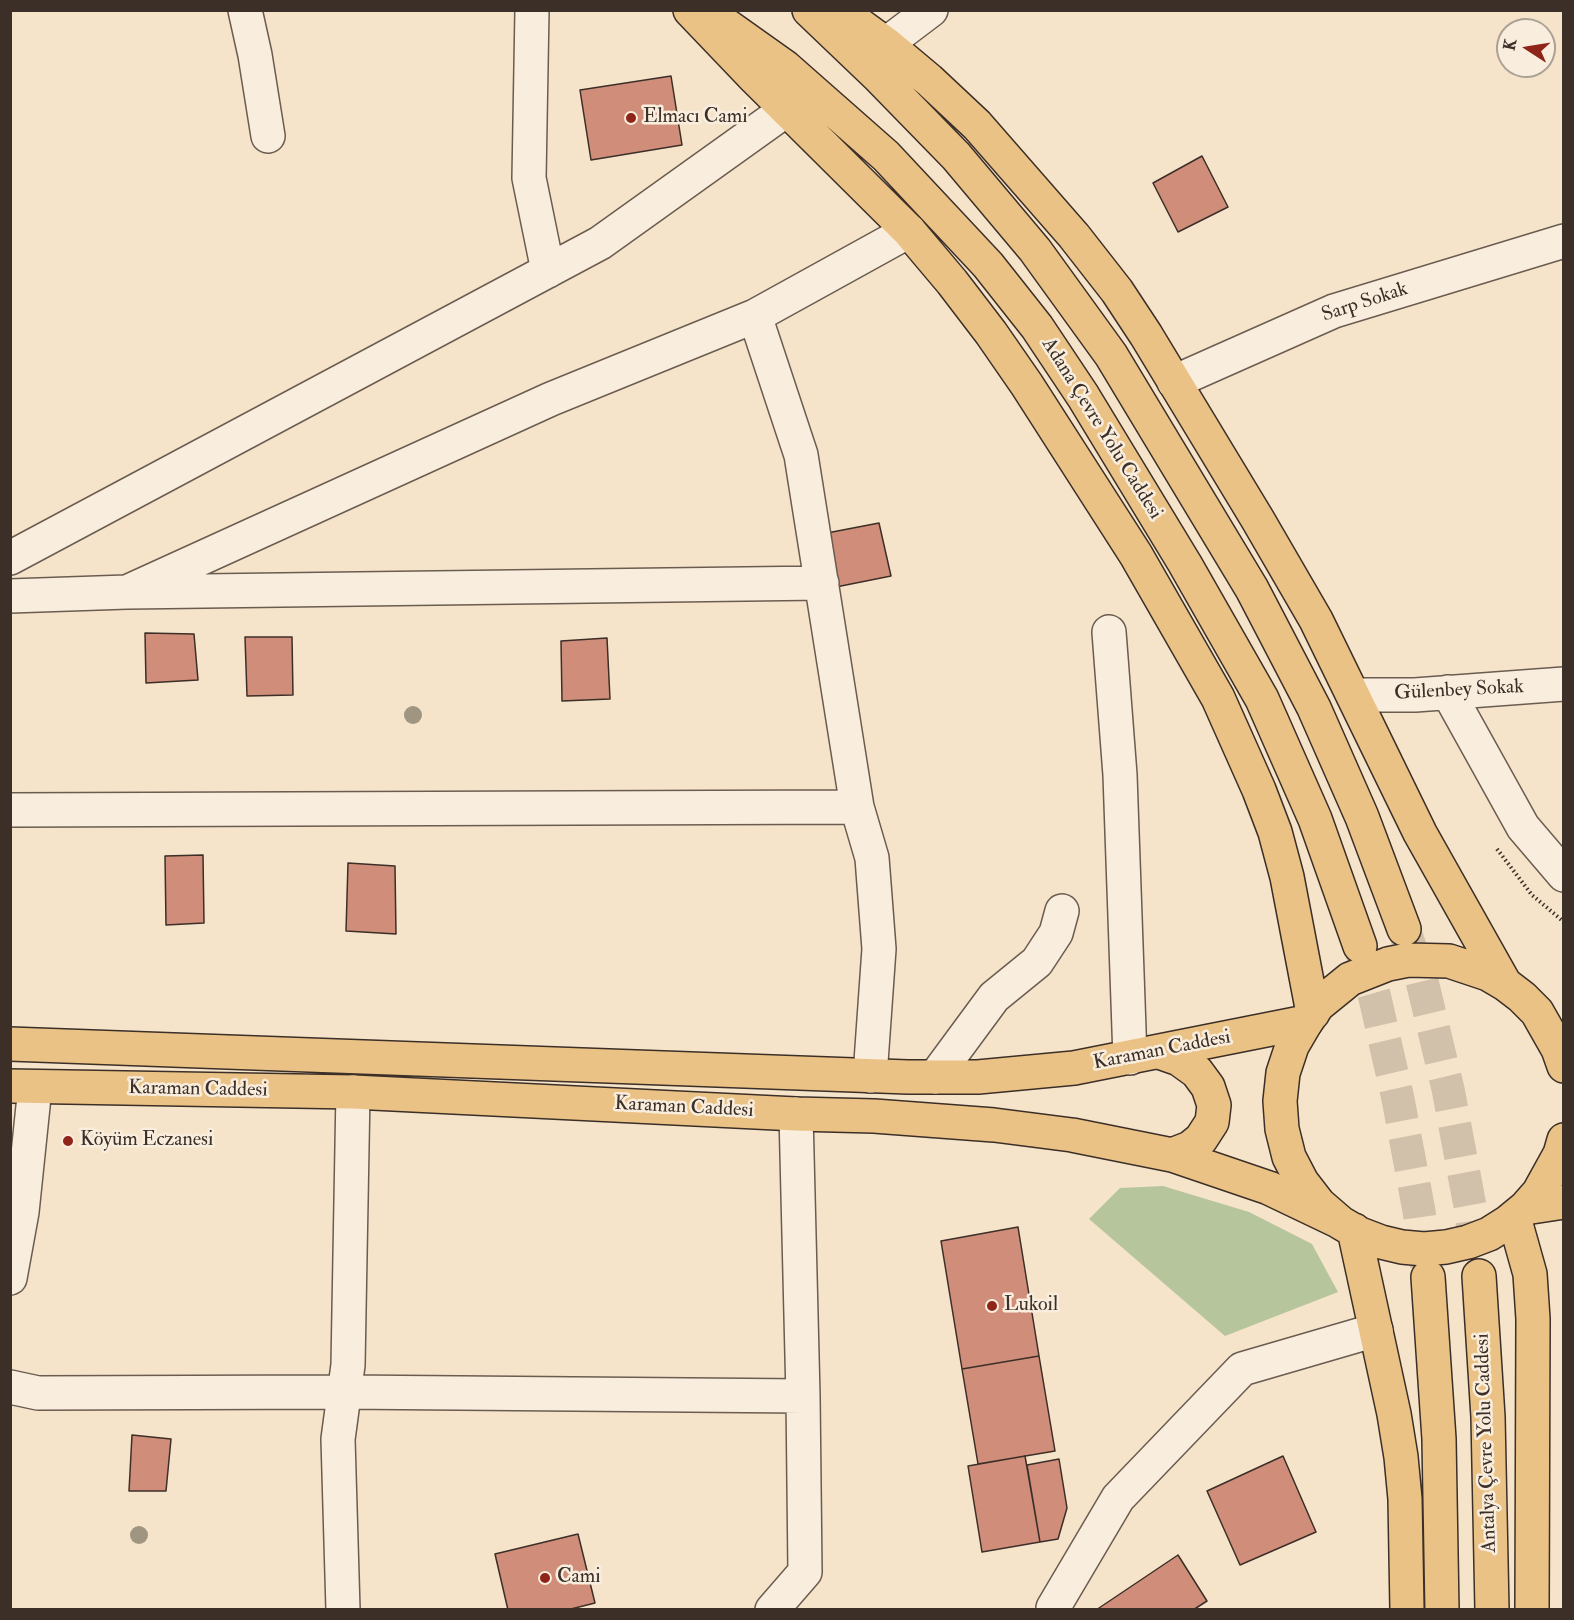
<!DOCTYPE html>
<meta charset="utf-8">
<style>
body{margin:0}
#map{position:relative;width:1574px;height:1620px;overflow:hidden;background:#f6e4ca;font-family:"IM FELL Double Pica",serif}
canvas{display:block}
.frame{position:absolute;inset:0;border:12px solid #3b2f28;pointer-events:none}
.north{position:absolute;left:1496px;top:18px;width:60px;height:60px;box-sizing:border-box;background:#f9eddd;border:2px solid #ada195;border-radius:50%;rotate:282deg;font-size:16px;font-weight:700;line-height:24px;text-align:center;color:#3b2f28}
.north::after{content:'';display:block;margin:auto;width:21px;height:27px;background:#8f2418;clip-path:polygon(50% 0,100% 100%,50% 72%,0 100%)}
</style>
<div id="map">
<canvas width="1574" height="1620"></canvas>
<div class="frame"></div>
<div class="north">K</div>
</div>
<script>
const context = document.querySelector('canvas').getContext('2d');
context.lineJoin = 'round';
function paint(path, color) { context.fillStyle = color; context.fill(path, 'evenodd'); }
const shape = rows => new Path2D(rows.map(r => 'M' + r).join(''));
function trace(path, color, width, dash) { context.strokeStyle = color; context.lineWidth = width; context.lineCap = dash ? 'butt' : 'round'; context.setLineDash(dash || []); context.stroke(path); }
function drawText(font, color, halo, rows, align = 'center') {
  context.font = font + ' "IM FELL Double Pica",serif'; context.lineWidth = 5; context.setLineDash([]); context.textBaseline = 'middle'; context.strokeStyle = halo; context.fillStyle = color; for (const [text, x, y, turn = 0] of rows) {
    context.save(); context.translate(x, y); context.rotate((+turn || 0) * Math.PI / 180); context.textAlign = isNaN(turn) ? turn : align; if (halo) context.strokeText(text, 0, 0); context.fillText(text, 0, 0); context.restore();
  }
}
const green = shape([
 [1163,1186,1249,1212,1312,1244,1338,1292,1225,1336,1089,1219,1120,1188]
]);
const building = shape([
 [671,76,682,145,591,160,580,90,671,76],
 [1202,156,1228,207,1178,232,1153,183,1202,156],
 [879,523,891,576,836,587,827,533,879,523],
 [145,633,194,634,198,680,146,683,145,633],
 [245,637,292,637,293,695,247,696,245,637],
 [607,638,610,699,562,701,561,641,607,638],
 [203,855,204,923,166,925,165,856,203,855],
 [348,863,395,866,396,934,346,931,348,863],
 [1018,1227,1039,1356,962,1369,941,1241,1018,1227],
 [1039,1356,1055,1451,978,1464,962,1369,1039,1356],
 [132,1435,171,1439,166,1491,129,1491,132,1435],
 [1025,1456,1040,1542,982,1552,968,1466,1025,1456],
 [1283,1456,1316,1532,1240,1565,1207,1491,1283,1456],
 [1059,1459,1067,1508,1058,1539,1040,1542,1027,1465,1059,1459],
 [578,1534,595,1603,567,1610,508,1610,495,1554,578,1534],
 [1178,1555,1207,1601,1193,1610,1096,1610,1178,1555]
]);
const trunkTunnel = shape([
 [1406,935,1422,981,1448,1089,1470,1206,1479,1276],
 [1360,946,1374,994,1398,1099,1419,1211,1428,1276]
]);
const path = shape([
 [1497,849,1532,895,1564,922]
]);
const minor = shape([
 [245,10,255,55,268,136],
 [532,10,529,178,548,271],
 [886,44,931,10],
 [1174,382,1334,311,1564,241],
 [10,558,600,243,786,110],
 [127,592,551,399,755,316,909,231],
 [10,596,127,592,822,583],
 [1109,632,1120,775,1130,1058],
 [1448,692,1523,827,1564,875],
 [1354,695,1415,695,1564,684],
 [857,807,872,858,879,949,870,1076],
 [10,810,857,807,801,455,755,316],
 [935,1077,994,997,1037,962,1056,933,1062,911],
 [10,1278,22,1212,35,1087],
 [10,1387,38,1393,344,1392,803,1396],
 [1053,1608,1118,1498,1242,1369,1376,1330],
 [343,1610,338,1439,348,1365,353,1092],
 [772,1610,805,1572,803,1396,796,1114]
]);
const primary = shape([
 [10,1044,908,1077,978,1077,1074,1068,1306,1022],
 [1159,1052,1179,1059,1197,1072,1208,1087,1214,1105,1212,1122,1201,1139,1190,1148,1172,1155],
 [10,1086,353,1092,796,1114,874,1116,994,1125,1072,1135,1172,1155,1269,1188,1336,1220]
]);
const trunk = shape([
 [690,10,755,78,909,231,952,282,991,333,1027,385,1136,555,1218,698,1259,790,1275,832,1287,877,1313,1013],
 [809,10,877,75,956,156,1035,250,1111,355,1252,589,1314,708,1362,817,1404,929],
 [839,10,886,44,929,80,977,125,1074,236,1117,291,1146,335,1258,520,1316,620,1420,833,1505,984],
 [716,18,785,67,886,156,988,265,1037,327,1083,396,1185,564,1262,699,1315,819,1360,946],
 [1564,1066,1558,1049,1537,1012,1522,997,1505,984,1488,974,1449,961,1408,960,1388,964,1350,979,1318,1005,1306,1022,1292,1046,1283,1073,1280,1101,1282,1129,1289,1157,1302,1182,1319,1204,1341,1223,1360,1234,1381,1242,1402,1247,1424,1249,1446,1247,1468,1242,1489,1234,1508,1222,1525,1208,1539,1192,1560,1154,1564,1140],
 [1525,1208,1564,1202],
 [1514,1217,1530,1274,1533,1319,1532,1610],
 [1354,1230,1394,1414,1401,1457,1405,1499,1407,1610],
 [1479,1276,1488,1417,1492,1610],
 [1428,1277,1439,1439,1442,1610]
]);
const trees = [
 [413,715],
 [139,1535]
];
const markers = [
 [631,118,6,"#8f2418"],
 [68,1141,6,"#8f2418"],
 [992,1306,6,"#8f2418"],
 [545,1578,6,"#8f2418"]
];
const poiNames = [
 ["Elmacı Cami",643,118],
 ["Köyüm Eczanesi",80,1141],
 ["Lukoil",1004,1306],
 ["Cami",557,1578]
];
const streetNames = [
 ["Sarp Sokak",1365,303,-18],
 ["Adana Çevre Yolu Caddesi",1101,429,58],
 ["Gülenbey Sokak",1459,691,-3],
 ["Karaman Caddesi",1162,1051,-11],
 ["Karaman Caddesi",198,1090,1],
 ["Karaman Caddesi",684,1108,3],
 ["Antalya Çevre Yolu Caddesi",1487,1443,-92]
];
paint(green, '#b6c59b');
paint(building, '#d08d79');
trace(building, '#3b2f28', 1.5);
trace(trunkTunnel, '#d1c0aa', 33, [33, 16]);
trace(minor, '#6a5c50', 36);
trace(primary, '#3b2f28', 36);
trace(trunk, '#3b2f28', 36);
trace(path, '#3b2f28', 4, [1.5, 3]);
trace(minor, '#f9eddd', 33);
trace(primary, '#ebc285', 33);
trace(trunk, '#ebc285', 33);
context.fillStyle = '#a09581';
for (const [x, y] of trees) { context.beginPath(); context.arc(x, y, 9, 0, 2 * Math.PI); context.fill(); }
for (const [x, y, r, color] of markers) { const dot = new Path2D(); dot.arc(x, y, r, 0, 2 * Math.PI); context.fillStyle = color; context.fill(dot); trace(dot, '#f9eddd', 2); }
drawText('20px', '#3b2f28', '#f9eddd', poiNames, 'left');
drawText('20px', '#3b2f28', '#f9eddd', streetNames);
</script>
